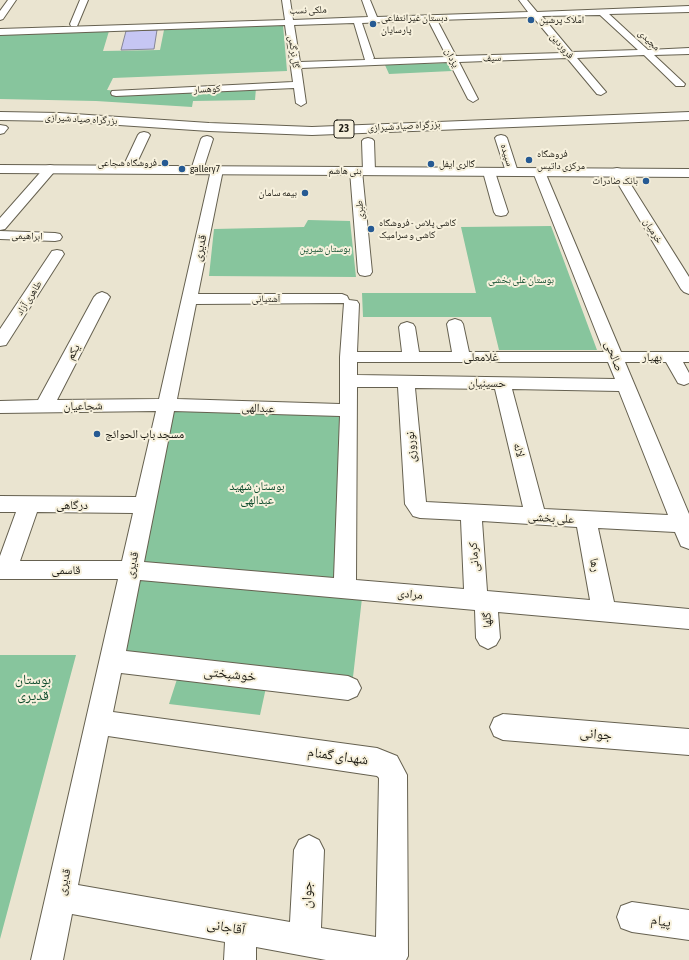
<!DOCTYPE html>
<meta charset="utf-8">
<style>
body{margin:0}
canvas{display:block;background:#eae4d0}
</style>
<canvas width="689" height="960"></canvas>
<script>
const context = document.querySelector('canvas').getContext('2d');
context.lineJoin = 'round';
function paint(path, color) { context.fillStyle = color; context.fill(path, 'evenodd'); }
const shape = rows => new Path2D(rows.map(r => 'M' + r).join(''));
function trace(path, color, width, dash) { context.strokeStyle = color; context.lineWidth = width; context.lineCap = dash ? 'butt' : 'round'; context.setLineDash(dash || []); context.stroke(path); }
function drawText(font, color, halo, rows, align = 'center') {
  context.font = font + ' "Asap Condensed","Noto Naskh Arabic",sans-serif'; context.lineWidth = 4; context.setLineDash([]); context.textBaseline = 'middle'; context.strokeStyle = halo; context.fillStyle = color; for (const [text, x, y, turn = 0] of rows) {
    context.save(); context.translate(x, y); context.rotate((+turn || 0) * Math.PI / 180); context.textAlign = isNaN(turn) ? turn : align; if (halo) context.strokeText(text, 0, 0); context.fillText(text, 0, 0); context.restore();
  }
}
const green = shape([
 [283,25,287,71,113,78,107,90,154,94,256,88,255,100,193,101,192,107,96,101,0,99,0,36,1,34,109,31,103,51,160,50,164,30],
 [447,63,452,71,389,74,385,65],
 [308,220,350,221,356,277,209,276,214,229,304,227],
 [551,226,597,350,499,350,491,317,363,317,362,293,476,293,461,227],
 [170,410,344,414,338,582,137,564],
 [139,577,362,598,353,677,123,653],
 [0,655,76,655,0,939],
 [179,673,267,683,260,715,169,704]
]);
const building = shape([
 [157,30,154,49,121,50,126,31,157,30]
]);
const minor = shape([
 [8,0,16,0,3,19,0,20,0,11,8,0],
 [80,0,88,0,78,24,77,26,71,26,70,24,80,0],
 [282,0,290,0,293,20,368,17,362,0,370,0,377,17,528,12,519,0,527,0,537,12,689,6,689,12,609,14,648,50,689,48,689,54,654,55,685,84,684,86,676,86,644,55,577,58,606,92,601,95,597,94,567,58,459,62,478,99,473,102,468,99,449,62,301,68,306,103,301,106,296,103,294,88,116,96,112,95,111,93,112,91,293,82,285,25,0,35,0,29,285,20,282,0],
 [600,15,638,50,572,52,542,16,600,15],
 [533,17,563,53,456,56,437,20,533,17],
 [428,20,447,57,373,59,374,58,362,23,428,20],
 [354,23,365,60,300,62,294,25,354,23],
 [0,125,6,126,8,128,4,133,0,134,0,125],
 [144,132,148,133,150,135,134,169,132,172,124,172,122,169,138,135,140,133,144,132],
 [501,135,505,136,507,138,518,172,516,175,508,175,506,172,495,138,497,136,501,135],
 [207,136,211,137,213,139,203,170,201,173,197,174,193,173,191,170,201,139,203,137,207,136],
 [368,138,372,139,374,141,375,171,373,174,369,175,365,174,363,171,362,141,364,139,368,138],
 [50,165,54,166,56,169,54,172,5,229,0,230,0,218,46,166,50,165],
 [217,166,221,167,223,170,198,294,342,294,347,296,349,300,357,301,359,304,357,352,402,352,399,327,401,324,407,322,413,324,415,327,419,352,452,352,447,324,449,321,455,319,461,321,463,324,469,352,604,352,533,172,535,169,539,168,543,169,545,172,621,352,689,352,689,362,683,362,689,373,689,383,684,385,678,383,666,362,625,362,689,514,689,549,681,546,675,532,598,528,614,602,689,609,689,629,498,612,500,638,496,645,488,649,480,645,476,638,475,610,140,580,126,651,348,676,357,680,361,688,357,696,348,700,121,673,113,712,377,748,397,756,407,775,408,956,406,960,326,960,256,947,256,960,224,960,225,942,72,914,63,960,31,960,118,579,0,579,0,556,16,512,0,512,0,496,136,497,156,411,0,413,0,401,38,400,94,297,97,294,102,292,107,294,110,297,57,400,159,399,211,170,213,167,217,166],
 [344,303,340,357,340,404,177,399,196,304,344,303],
 [357,362,608,362,615,379,357,375,357,362],
 [357,387,398,387,405,504,413,516,420,518,461,520,464,589,356,580,357,387],
 [415,388,495,389,523,507,426,502,415,388],
 [512,389,619,391,668,515,544,509,512,389],
 [174,411,340,416,334,578,144,562,174,411],
 [37,512,133,513,122,561,20,561,37,512],
 [482,521,577,527,590,600,487,591,482,521],
 [108,736,377,776,379,778,376,937,321,928,324,850,319,840,309,835,299,840,294,850,290,922,78,885,108,736],
 [356,167,360,168,362,171,372,272,370,275,365,276,360,275,358,272,350,171,352,168,356,167],
 [489,168,493,169,495,172,508,212,506,215,501,216,496,215,494,212,483,172,485,169,489,168],
 [617,168,621,169,623,172,689,277,689,294,684,292,681,289,611,172,613,169,617,168],
 [0,231,55,233,60,234,62,237,60,240,55,241,0,239,0,231],
 [57,250,62,251,64,254,6,345,0,346,0,329,52,251,57,250],
 [503,714,689,729,689,755,503,740,494,736,490,727,494,718,503,714],
 [632,902,689,910,689,940,632,932,621,928,617,917,621,906,632,902]
]);
const major = shape([
 [0,165,689,169,689,177,0,173,0,165]
]);
const highway = shape([
 [0,112,59,113,209,123,312,127,689,112,689,120,312,135,209,131,59,121,0,120,0,112]
]);
const markers = [
 [531,20,4,"#265a93"],
 [373,24,4,"#265a93"],
 [529,160,4,"#265a93"],
 [165,163,4,"#265a93"],
 [431,164,4,"#265a93"],
 [182,169,4,"#265a93"],
 [646,181,4,"#265a93"],
 [305,193,4,"#265a93"],
 [371,229,4,"#265a93"],
 [97,434,4,"#265a93"]
];
const farStreetnames = [
 ["ملکی نسب",308,10,-2],
 ["مجیدی",649,40,43],
 ["فروردین",562,46,49],
 ["گل نرگس",294,52,82],
 ["یزدان",452,58,63],
 ["سیف",492,58,-2],
 ["کوهسار",207,89,-3],
 ["بزرگراه صیاد شیرازی",81,119,3],
 ["بزرگراه صیاد شیرازی",404,126,-3],
 ["سپیده",507,155,73],
 ["بنی هاشم",345,171],
 ["طبری",360,210,-95],
 ["خرمیان",653,231,58],
 ["ابراهیمی",27,236,2],
 ["طاهری آزاد",29,298,-57],
 ["آشتیانی",266,299]
];
const farPoinames = [
 ["دبستان غیرانتفاعی",381,18],
 ["پارسایان",381,30],
 ["املاک پرشین",539,20],
 ["فروشگاه",537,154],
 ["مرکزی داتیس",537,166],
 ["فروشگاه شجاعی",157,163,"right"],
 ["گالری ایفل",439,164],
 ["gallery7",190,169],
 ["بانک صادرات",638,181,"right"],
 ["بیمه سامان",297,193,"right"],
 ["کاشی پلاس - فروشگاه",379,223],
 ["کاشی و سرامیک",379,235]
];
const farParknames = [
 ["بوستان شیرین",325,249],
 ["بوستان علی بخشی",521,280]
];
const shields = [
 [344,129,20]
];
const shieldNames = [
 ["23",344,129]
];
const streetNames = [
 ["قدیری",200,248,-78],
 ["یکم",73,352,-62],
 ["صالحی",614,356,68],
 ["غلامعلی",481,357],
 ["بهیار",652,357],
 ["حسینیان",487,383,1],
 ["شجاعیان",83,406,-1],
 ["عبدالهی",258,408,2],
 ["نوروزی",411,447,-94],
 ["لاله",519,450,76],
 ["درگاهی",72,505],
 ["علی بخشی",551,518,3],
 ["کرمانی",474,557,-94],
 ["قدیری",132,565,-78],
 ["رها",595,565,79],
 ["قاسمی",66,570],
 ["مرادی",410,594,5],
 ["گلها",487,620,-93],
 ["قدیری",64,882,-78]
];
const poiNames = [
 ["مسجد باب الحوائج",105,434]
];
const parkNames = [
 ["بوستان شهید",257,486],
 ["عبدالهی",257,500]
];
const nearStreetnames = [
 ["خوشبختی",230,674,6],
 ["جوانی",596,734,5],
 ["شهدای گمنام",338,756,8],
 ["جوان",307,895,-88],
 ["پیام",661,921,9],
 ["آقاجانی",226,927,10]
];
const nearParknames = [
 ["بوستان",33,680],
 ["قدیری",33,696]
];
paint(green, '#87c59d');
paint(building, '#c6c6f3');
trace(building, '#848597', 1);
trace(minor, '#666150', 2);
trace(major, '#666150', 2);
trace(highway, '#666150', 2);
paint(minor, '#fff');
paint(major, '#fff');
paint(highway, '#fff');
for (const [x, y, r, color] of markers) { const dot = new Path2D(); dot.arc(x, y, r, 0, 2 * Math.PI); context.fillStyle = color; context.fill(dot); trace(dot, '#f7f1dd', 1.5); }
drawText('10px', '#1e1c14', '#f7f1dd', farStreetnames);
drawText('10px', '#1e1c14', '#f7f1dd', farPoinames, 'left');
drawText('10px', '#0f4c2d', '#f7f1dd', farParknames);
for (const [x, y, w] of shields) { const box = new Path2D(); box.roundRect(x - w / 2, y - 9, w, 18, 3); context.fillStyle = '#f7f1dd'; context.fill(box); trace(box, '#1e1c14', 1); }
drawText('bold 11px', '#1e1c14', null, shieldNames);
drawText('12px', '#1e1c14', '#f7f1dd', streetNames);
drawText('12px', '#1e1c14', '#f7f1dd', poiNames, 'left');
drawText('12px', '#0f4c2d', '#f7f1dd', parkNames);
drawText('14px', '#1e1c14', '#f7f1dd', nearStreetnames);
drawText('14px', '#0f4c2d', '#f7f1dd', nearParknames);
</script>
